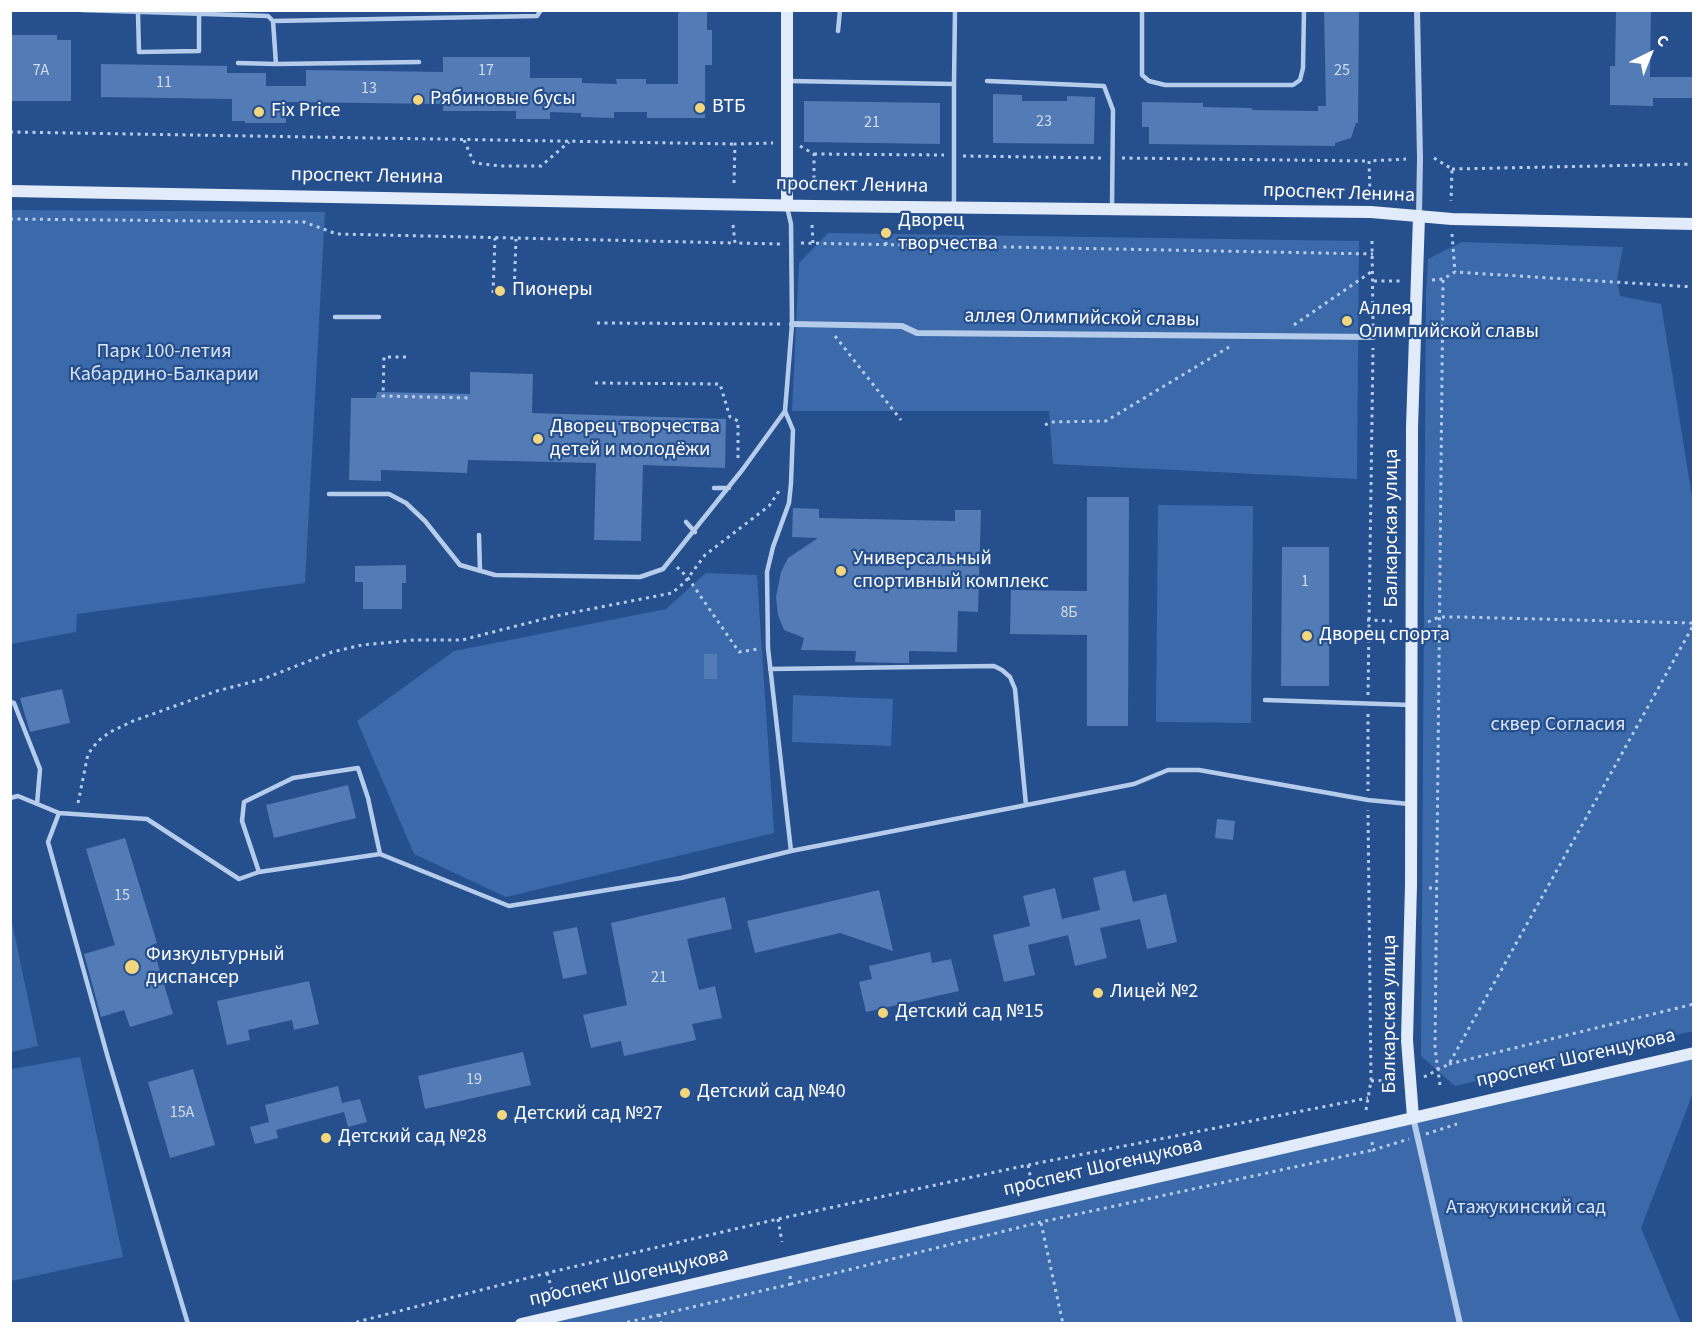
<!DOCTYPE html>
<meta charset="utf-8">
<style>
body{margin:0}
#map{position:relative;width:1704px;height:1334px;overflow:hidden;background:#264f8e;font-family:"Source Sans 3",sans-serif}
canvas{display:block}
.frame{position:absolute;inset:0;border:12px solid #fff;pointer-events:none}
.north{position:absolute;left:1620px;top:24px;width:60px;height:60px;-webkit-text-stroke:4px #264f8e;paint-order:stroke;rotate:43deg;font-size:16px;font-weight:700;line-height:24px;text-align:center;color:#fff}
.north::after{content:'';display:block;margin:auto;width:21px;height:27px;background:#fff;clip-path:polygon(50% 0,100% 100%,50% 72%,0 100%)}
</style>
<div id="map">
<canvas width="1704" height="1334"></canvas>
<div class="frame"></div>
<div class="north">С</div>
</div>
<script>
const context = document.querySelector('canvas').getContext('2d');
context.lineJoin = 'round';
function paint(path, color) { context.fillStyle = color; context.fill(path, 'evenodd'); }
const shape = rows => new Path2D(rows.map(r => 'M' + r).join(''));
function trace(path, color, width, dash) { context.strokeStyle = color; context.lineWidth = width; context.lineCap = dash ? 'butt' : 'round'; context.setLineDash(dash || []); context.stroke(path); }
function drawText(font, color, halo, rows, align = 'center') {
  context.font = font + ' "Source Sans 3",sans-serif'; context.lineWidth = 4.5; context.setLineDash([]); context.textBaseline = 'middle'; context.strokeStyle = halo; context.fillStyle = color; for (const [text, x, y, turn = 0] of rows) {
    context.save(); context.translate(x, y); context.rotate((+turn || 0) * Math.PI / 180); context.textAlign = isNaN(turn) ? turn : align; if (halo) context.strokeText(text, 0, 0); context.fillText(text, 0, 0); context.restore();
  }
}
const green = shape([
 [11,210,325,212,305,583,77,614,76,632,11,644],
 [828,233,1359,241,1357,479,1053,464,1049,411,792,411,799,263],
 [1462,242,1623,247,1617,279,1620,296,1661,304,1693,503,1694,1031,1455,1086,1421,1056,1426,294,1428,259],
 [1158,505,1253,506,1251,723,1156,722],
 [706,573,757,575,774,833,506,897,414,854,357,721,454,651,666,609],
 [793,695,893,699,891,746,792,742],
 [10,913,38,1046,11,1052,10,1052],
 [1693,1053,1693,1093,1641,1228,1681,1323,521,1324],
 [80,1057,123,1257,11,1281,11,1069]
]);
const building = shape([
 [680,10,707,10,707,30,712,30,712,65,705,65,705,118,647,118,647,112,614,112,614,118,581,117,581,113,550,112,550,119,516,119,516,111,443,111,443,104,286,102,286,123,245,123,245,121,232,121,232,99,101,97,101,64,227,66,227,73,266,73,266,86,306,86,306,70,443,72,443,57,530,57,530,78,582,78,582,83,617,84,616,79,646,79,646,84,678,84,678,14],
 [1324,10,1359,10,1358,123,1356,123,1351,138,1335,143,1335,146,1149,144,1149,127,1142,127,1142,102,1203,103,1203,107,1252,108,1252,110,1318,111,1318,106,1326,106],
 [1616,10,1651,10,1650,77,1694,77,1694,98,1653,98,1653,106,1610,105,1610,66,1615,66],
 [10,35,57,35,57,40,71,40,71,101,10,101],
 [993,94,1022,95,1022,101,1067,101,1067,96,1095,97,1094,144,993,143],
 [804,101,940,103,940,144,804,142],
 [470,372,533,374,532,413,726,419,725,468,643,465,641,541,594,540,596,463,468,460,467,473,381,470,381,481,349,480,351,398,376,398,377,392,470,394],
 [1087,497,1129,497,1128,726,1087,726,1087,635,1010,634,1011,590,1087,591],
 [793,508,819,509,819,518,955,521,955,510,981,510,978,612,958,611,957,652,909,651,909,663,901,663,855,662,856,651,801,650,804,638,784,630,778,615,776,597,781,572,788,558,818,538,792,537],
 [1282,547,1329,547,1329,686,1281,686],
 [406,565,406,583,402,583,402,609,363,609,363,582,355,582,355,566],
 [704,654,717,654,717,679,704,679],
 [62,689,70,723,30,732,20,698],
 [348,785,356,818,274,838,266,805],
 [1217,819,1235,821,1233,840,1215,838],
 [125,838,157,943,152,945,173,1014,130,1027,124,1010,101,1017,84,954,115,945,86,849],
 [1125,870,1133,902,1166,894,1177,942,1147,949,1140,919,1100,928,1107,958,1075,966,1068,935,1028,945,1035,975,1004,982,993,935,1030,926,1023,896,1055,888,1062,919,1100,910,1093,878],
 [879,890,893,951,840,933,755,953,747,921],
 [725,897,732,929,687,939,699,990,715,986,722,1018,692,1024,696,1040,624,1056,621,1041,591,1048,583,1015,627,1005,611,923],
 [577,927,587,974,563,979,553,932],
 [930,952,932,963,951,959,959,991,866,1012,859,982,872,979,869,966],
 [309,981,319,1024,294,1030,292,1020,248,1030,250,1040,227,1045,217,1001],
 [523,1052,531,1085,425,1109,418,1076],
 [193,1069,215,1145,170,1158,148,1082],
 [338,1086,342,1103,360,1099,367,1122,348,1127,344,1112,276,1130,278,1138,255,1144,250,1127,269,1122,265,1105]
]);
const path = shape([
 [10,132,735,144],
 [464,140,474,163,501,166,541,166,569,142],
 [800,146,814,154,814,183],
 [814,154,944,155],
 [963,156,1103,158],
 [1122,158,1369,161],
 [1434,158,1452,169,1451,201],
 [1452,169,1694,164],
 [734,183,735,144,773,143],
 [1370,194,1369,161,1406,159],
 [10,219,304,222,337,234,735,243],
 [733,225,735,243,781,244],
 [812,225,813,243],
 [1452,234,1455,272],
 [1372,241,1373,326],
 [801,243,1373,254],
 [886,245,886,233],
 [1432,280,1443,279,1455,272,1694,287],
 [1374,281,1400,281],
 [493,293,495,238],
 [514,294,516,239],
 [597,323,781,324],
 [1294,325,1374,270],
 [835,336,901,420],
 [406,357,384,357,383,396,470,398],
 [595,383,720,384,730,417,738,421,738,459],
 [1045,425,1051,422,1106,421,1229,347],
 [677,567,688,578,739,652,758,649],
 [1367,620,1392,621],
 [1428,622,1439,617,1460,617,1694,623],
 [1368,695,1373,348],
 [1368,714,1368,791],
 [78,803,88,754,98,741,110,732,133,721,217,691,263,679,332,652,362,645,414,640,462,640,555,616,672,593,685,582,705,555,769,506,781,488],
 [1429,888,1437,888],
 [1449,1064,1694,1004],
 [1424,1077,1449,1064,1694,624],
 [1371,1081,1392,1080],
 [1440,1085,1435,1048,1443,279],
 [1366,1110,1371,1081,1368,810],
 [1426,1134,1457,1124],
 [1372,1142,1373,1150,1409,1139],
 [1028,1165,1032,1185],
 [778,1219,782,1242],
 [1041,1223,1063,1324],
 [547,1273,554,1296],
 [790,1276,791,1284,1041,1222,1373,1150],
 [659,1314,661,1324],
 [349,1324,547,1273,778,1219,1028,1165,1368,1098],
 [620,1324,791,1284]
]);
const lane = shape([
 [82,10,268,16,273,21,537,16,541,10],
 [1142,10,1142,75,1149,81,1165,85,1293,85,1300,80,1303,68,1304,10],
 [138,14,139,52,199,51,199,10],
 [838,31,840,10],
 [238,63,276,64,273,21],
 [276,64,419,62],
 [789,81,954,84,955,10],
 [987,81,1104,86,1113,110,1112,207],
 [954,207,954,84],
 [335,317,379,317],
 [785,411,793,430,791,483,789,503,773,547,767,572,768,648,791,851],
 [714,488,729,488],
 [329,494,389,494,406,503,425,521,460,565,495,575,640,577,663,569,743,469,785,411,792,324,791,224,787,207],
 [686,522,695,532],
 [479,535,480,571],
 [770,669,994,666,1002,670,1010,677,1015,689,1026,805],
 [1265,700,1411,705],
 [10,702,14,703,40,769,37,804],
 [10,798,18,796,59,813,48,842,108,1058,188,1324],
 [59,813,147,819,239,879,259,872],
 [380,854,368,798,358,768,293,778,244,802,242,821,259,872,380,854,509,906,681,878,791,851,1134,784,1168,770,1199,770,1368,800,1409,804]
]);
const street = shape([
 [1417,10,1420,158,1419,216],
 [792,324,902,326,917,333,1373,337],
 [1413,1117,1460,1324]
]);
const secondary = shape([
 [787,10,787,205],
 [10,191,813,206,1371,212,1452,219,1694,224],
 [1413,1117,1407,1040,1411,885,1412,427,1419,216],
 [521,1324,1694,1053]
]);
const markers = [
 [418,100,6,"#f4d67c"],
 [700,108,6,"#f4d67c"],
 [259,112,6,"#f4d67c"],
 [886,233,6,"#f4d67c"],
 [500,291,6,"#f4d67c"],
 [1347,321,6,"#f4d67c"],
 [538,439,6,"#f4d67c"],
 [841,571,6,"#f4d67c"],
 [1307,636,6,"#f4d67c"],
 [132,967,8,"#f4d67c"],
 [1098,993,6,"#f4d67c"],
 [883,1013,6,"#f4d67c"],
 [685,1093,6,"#f4d67c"],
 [502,1115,6,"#f4d67c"],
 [326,1138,6,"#f4d67c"]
];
const numberNames = [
 ["7А",41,71],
 ["17",486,71],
 ["25",1342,71],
 ["11",164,83],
 ["13",369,89],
 ["23",1044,122],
 ["21",872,123],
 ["1",1305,582],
 ["8Б",1069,613],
 ["15",122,896],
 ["21",659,978],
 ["19",474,1080],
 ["15А",182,1113]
];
const poiNames = [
 ["Рябиновые бусы",430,100],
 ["ВТБ",712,108],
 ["Fix Price",271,112],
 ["Дворец",898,222],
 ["творчества",898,245],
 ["Пионеры",512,291],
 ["Аллея",1359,310],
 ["Олимпийской славы",1359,333],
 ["Дворец творчества",550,428],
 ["детей и молодёжи",550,451],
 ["Универсальный",853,560],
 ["спортивный комплекс",853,583],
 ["Дворец спорта",1319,636],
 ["Физкультурный",146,956],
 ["диспансер",146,979],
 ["Лицей №2",1110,993],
 ["Детский сад №15",895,1013],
 ["Детский сад №40",697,1093],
 ["Детский сад №27",514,1115],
 ["Детский сад №28",338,1138]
];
const streetNames = [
 ["проспект Ленина",367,177,1],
 ["проспект Ленина",852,186,1],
 ["проспект Ленина",1339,194,2],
 ["аллея Олимпийской славы",1082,319,1],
 ["Балкарская улица",1393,528,-90],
 ["Балкарская улица",1391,1014,-90],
 ["проспект Шогенцукова",1576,1059,-13],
 ["проспект Шогенцукова",1103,1168,-13],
 ["проспект Шогенцукова",629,1278,-13]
];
const parkNames = [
 ["Парк 100-летия",164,353],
 ["Кабардино-Балкарии",164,376],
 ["сквер Согласия",1558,726],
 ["Атажукинский сад",1526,1209]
];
paint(green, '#3b69aa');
paint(building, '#537bb6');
trace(path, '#b6cceb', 3, [3, 4.5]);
trace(lane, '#b6cceb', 4.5);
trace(street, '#b6cceb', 6);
trace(secondary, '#e1ebf9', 12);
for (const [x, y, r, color] of markers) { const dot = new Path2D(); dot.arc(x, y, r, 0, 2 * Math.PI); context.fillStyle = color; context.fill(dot); trace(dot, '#264f8e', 2); }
drawText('16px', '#d4deed', null, numberNames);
drawText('20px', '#fff', '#264f8e', poiNames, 'left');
drawText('20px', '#fff', '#264f8e', streetNames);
drawText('20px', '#dbe7f8', '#264f8e', parkNames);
</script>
